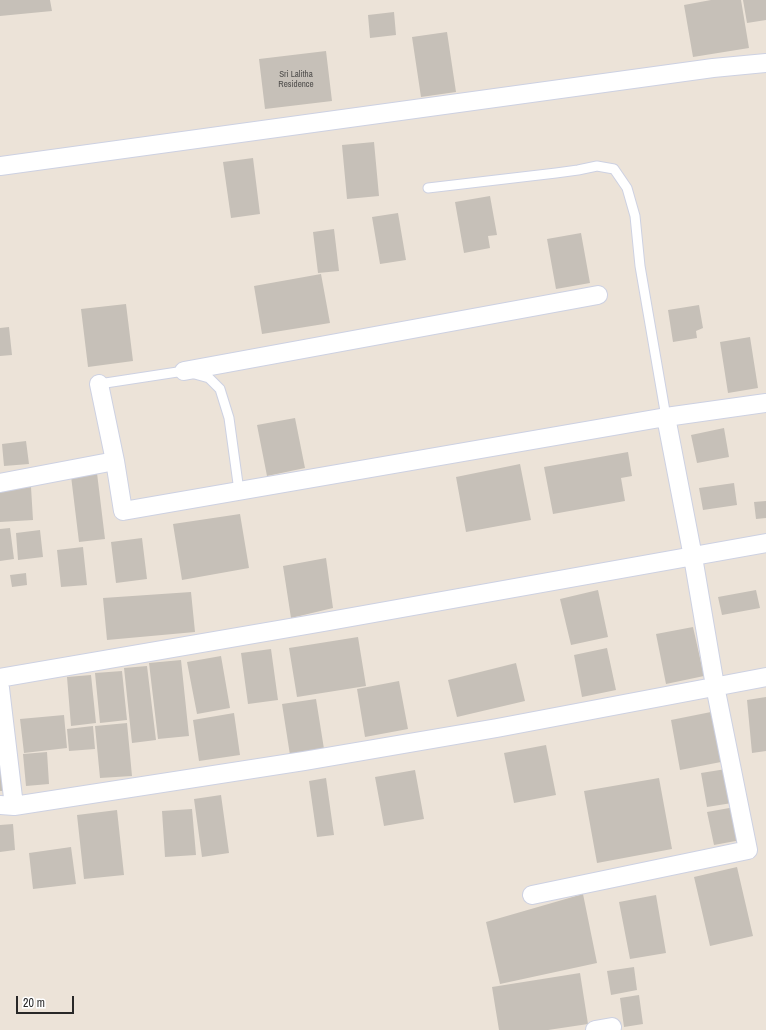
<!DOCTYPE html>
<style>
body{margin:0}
#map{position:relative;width:766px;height:1030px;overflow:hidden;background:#ece3d8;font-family:"Archivo Narrow",sans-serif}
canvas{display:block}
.scale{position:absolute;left:16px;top:996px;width:58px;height:18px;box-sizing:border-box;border:2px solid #282828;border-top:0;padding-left:5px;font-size:12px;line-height:14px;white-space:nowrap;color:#282828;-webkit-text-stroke:3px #fff;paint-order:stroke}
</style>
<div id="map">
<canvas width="766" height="1030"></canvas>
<div class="scale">20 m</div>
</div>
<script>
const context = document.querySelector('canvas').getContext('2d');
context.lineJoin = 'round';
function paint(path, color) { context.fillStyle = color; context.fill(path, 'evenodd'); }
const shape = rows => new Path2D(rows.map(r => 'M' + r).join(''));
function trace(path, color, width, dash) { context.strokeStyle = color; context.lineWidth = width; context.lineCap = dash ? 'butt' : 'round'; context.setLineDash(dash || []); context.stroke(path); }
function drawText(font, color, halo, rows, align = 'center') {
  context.font = font + ' "Archivo Narrow",sans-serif'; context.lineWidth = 3; context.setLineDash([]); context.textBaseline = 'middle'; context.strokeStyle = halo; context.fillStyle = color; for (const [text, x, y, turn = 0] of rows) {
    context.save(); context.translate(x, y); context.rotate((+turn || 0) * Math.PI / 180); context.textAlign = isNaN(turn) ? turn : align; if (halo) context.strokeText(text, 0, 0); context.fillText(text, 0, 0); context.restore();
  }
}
const building = shape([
 [0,0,50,0,52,11,0,16],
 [711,0,741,0,749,48,693,57,684,5],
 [743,0,766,0,766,20,747,23],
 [394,12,396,35,370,38,368,15],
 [447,32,456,92,421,97,412,37],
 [326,51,332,101,265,109,259,59],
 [374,142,379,196,347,199,342,145],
 [253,158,260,214,231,218,223,162],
 [490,196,497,235,488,236,490,248,464,253,455,202],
 [398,213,406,260,380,264,372,217],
 [334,229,339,271,318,273,313,232],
 [581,233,590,283,556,289,547,239],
 [321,274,330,323,262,334,254,286],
 [126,304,133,361,88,367,81,309],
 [699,305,703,328,696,331,697,338,673,342,668,310],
 [9,327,12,355,0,356,0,328],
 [750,337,758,388,728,393,720,342],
 [295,418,305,468,267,476,257,425],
 [724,428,729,457,697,463,691,435],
 [26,441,29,464,4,466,2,444],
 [628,452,632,476,621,478,625,501,553,514,544,467],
 [520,464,531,520,466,532,456,477],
 [97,473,105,539,79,542,71,476],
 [734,483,737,505,703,510,699,488],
 [31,487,33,520,0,522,0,489],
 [766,501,766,518,756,519,754,502],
 [240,514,249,568,182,580,173,524],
 [10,528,14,559,0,561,0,529],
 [40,530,43,557,18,560,16,533],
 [142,538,147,579,116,583,111,542],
 [83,547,87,585,61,587,57,550],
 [326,558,333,608,291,618,283,566],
 [26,573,27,585,12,587,10,575],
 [598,590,608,637,571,645,560,599],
 [756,590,760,608,722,615,718,597],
 [191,592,195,632,107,640,103,598],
 [693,627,704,676,666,684,656,634],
 [358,637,366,686,297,697,289,648],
 [607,648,616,690,582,697,574,655],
 [271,649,278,700,248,704,241,653],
 [221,656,230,708,197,714,187,662],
 [181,660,189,736,158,739,149,663],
 [516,663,525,701,457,717,448,680],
 [147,666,156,740,132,743,124,668],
 [122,671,127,720,100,723,95,673],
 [91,675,96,723,71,726,67,677],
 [399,681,408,729,365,737,357,689],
 [766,697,766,751,752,753,747,700],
 [316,699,324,749,290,755,282,704],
 [711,712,721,762,680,770,671,720],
 [234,713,240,755,199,761,193,720],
 [64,715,67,748,24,753,20,719],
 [127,723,132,776,100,778,95,726],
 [93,726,95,749,69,751,67,729],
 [546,745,556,795,514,803,504,753],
 [47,752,49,784,26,786,23,754],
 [0,755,5,791,0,791],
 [726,769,732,803,707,807,701,773],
 [415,770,424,819,384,826,375,777],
 [326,778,334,835,317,837,309,781],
 [659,778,672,849,597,863,584,791],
 [221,795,229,853,202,857,194,799],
 [735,807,741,840,714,845,707,812],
 [192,809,196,855,165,857,162,811],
 [117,810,124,875,84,879,77,815],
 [13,824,15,850,0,852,0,825],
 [71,847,76,884,33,889,29,853],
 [737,867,753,936,710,946,694,877],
 [583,894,597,963,500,984,486,922],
 [656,895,666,953,630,959,619,902],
 [634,967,637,990,611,995,607,971],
 [580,973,588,1024,548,1030,499,1030,492,987],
 [639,995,643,1024,624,1027,620,998]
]);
const service = shape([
 [428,188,556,173,578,170,597,166,614,169,627,188,635,216,640,266,666,417],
 [99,384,184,371,209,378,220,389,229,418,239,491]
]);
const minor = shape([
 [0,166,713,68,766,63],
 [184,371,598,295],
 [99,384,115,461,123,511,666,417,766,403],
 [0,483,115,461],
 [0,678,324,622,766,543],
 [0,688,14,806],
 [0,805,14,806,304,761,497,728,766,677],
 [532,895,748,850,715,686,693,557,666,417],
 [595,1030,612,1027]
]);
const numberNames = [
 ["Sri Lalitha",296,75],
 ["Residence",296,85]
];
paint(building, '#c6c0b8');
trace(service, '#cdd1e2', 11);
trace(minor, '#cdd1e2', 20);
trace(service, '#fff', 9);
trace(minor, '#fff', 18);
drawText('9px', '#504e4c', null, numberNames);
</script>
